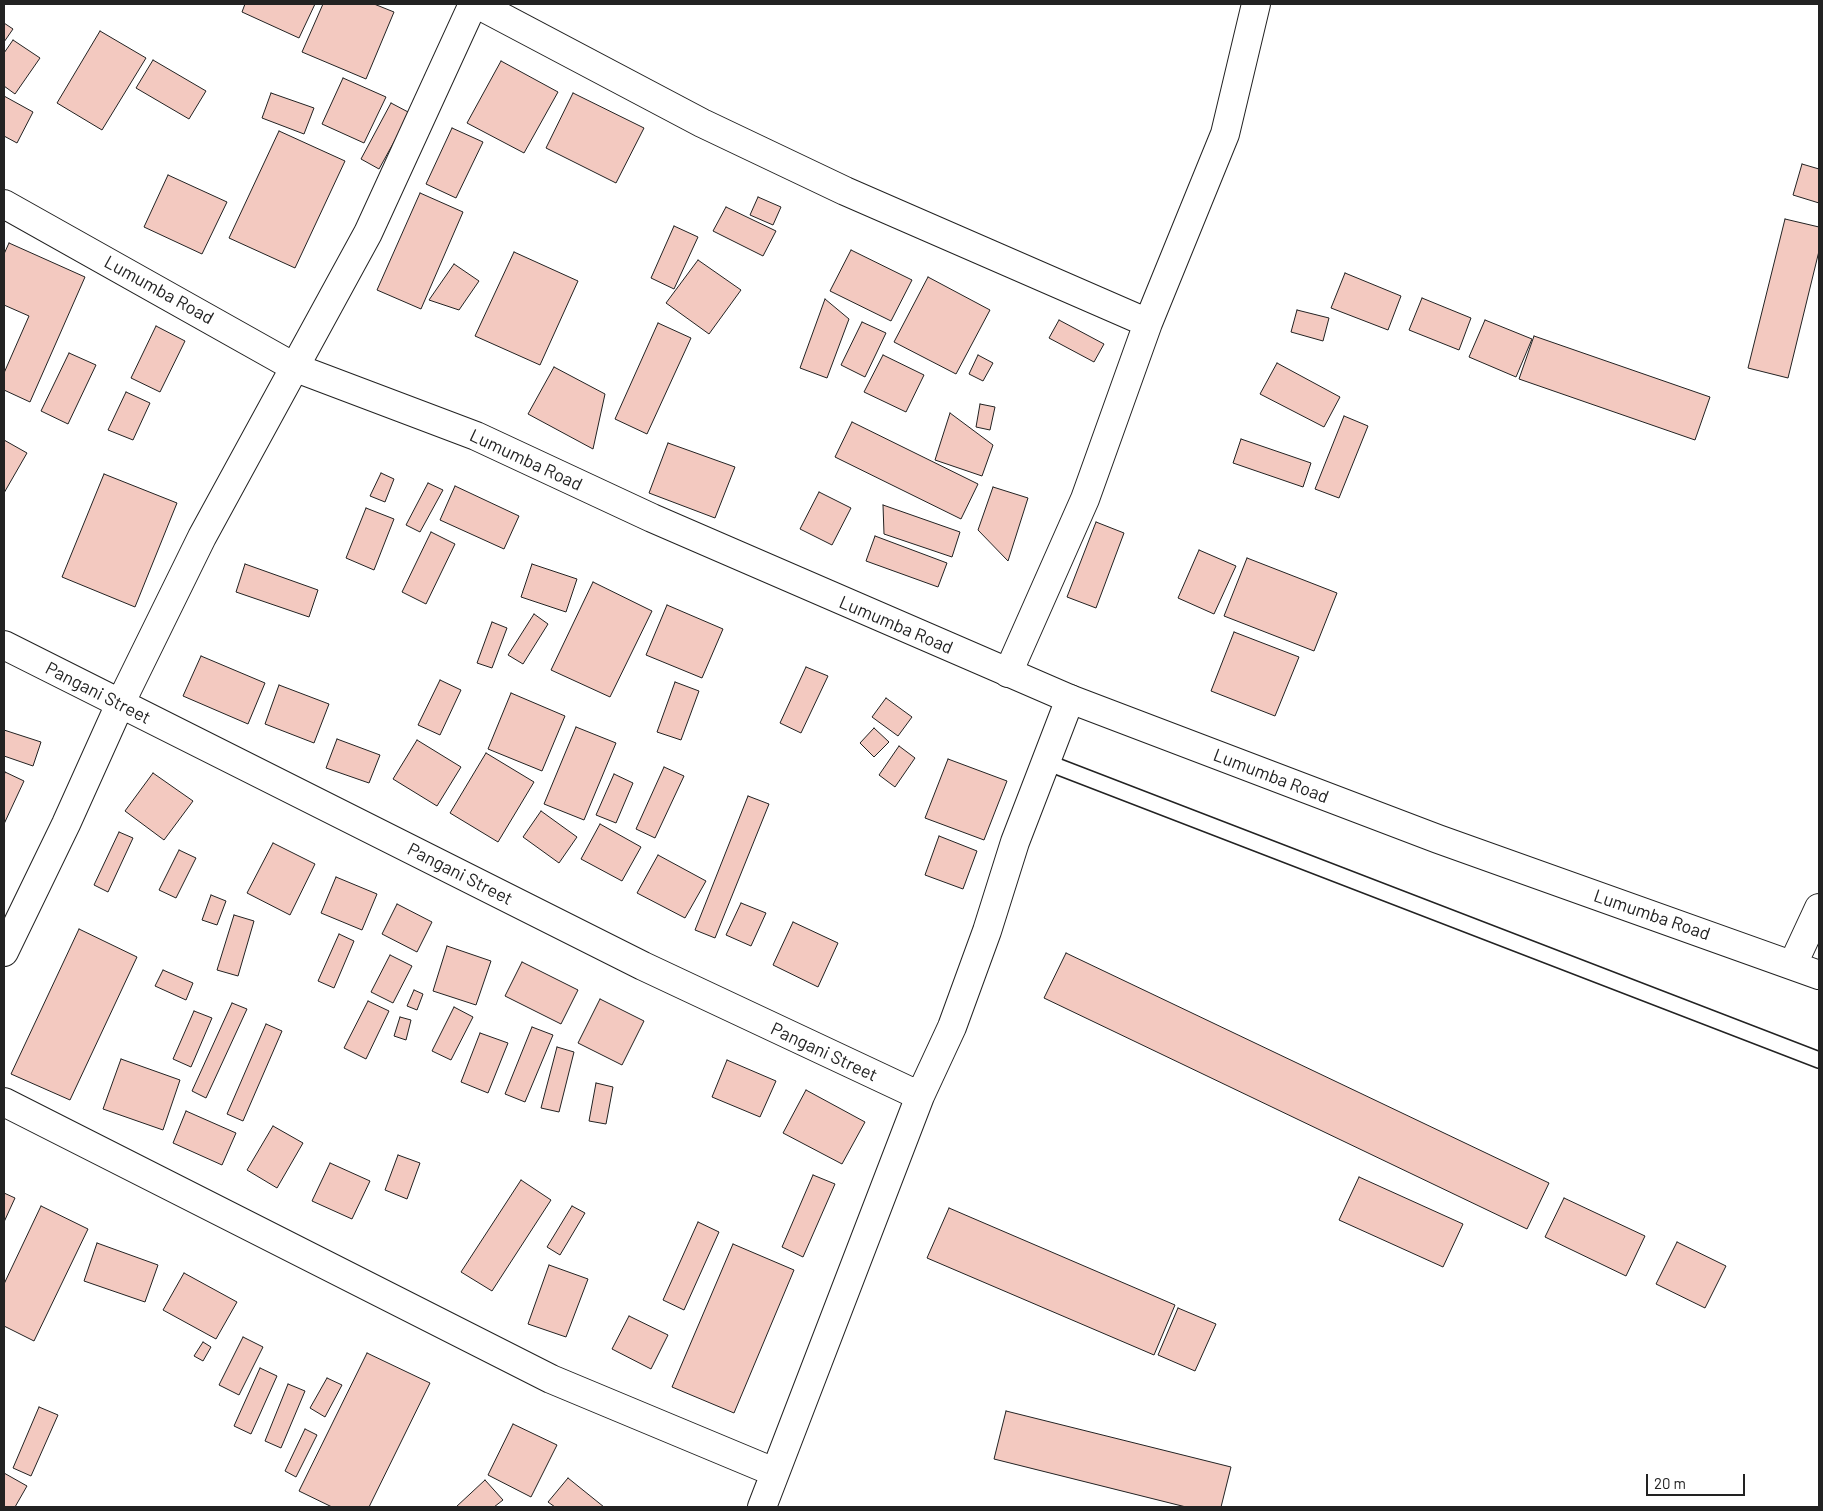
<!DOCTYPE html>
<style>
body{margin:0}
#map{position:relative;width:1823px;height:1511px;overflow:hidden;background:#fff;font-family:Barlow,sans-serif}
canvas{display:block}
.frame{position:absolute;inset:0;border:5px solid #222;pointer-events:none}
.scale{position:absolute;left:1646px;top:1474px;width:99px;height:22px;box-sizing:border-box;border:2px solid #222;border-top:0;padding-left:6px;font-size:15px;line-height:18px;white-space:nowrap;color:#222;-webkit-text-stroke:4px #fff;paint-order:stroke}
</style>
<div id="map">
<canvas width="1823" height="1511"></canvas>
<div class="frame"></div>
<div class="scale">20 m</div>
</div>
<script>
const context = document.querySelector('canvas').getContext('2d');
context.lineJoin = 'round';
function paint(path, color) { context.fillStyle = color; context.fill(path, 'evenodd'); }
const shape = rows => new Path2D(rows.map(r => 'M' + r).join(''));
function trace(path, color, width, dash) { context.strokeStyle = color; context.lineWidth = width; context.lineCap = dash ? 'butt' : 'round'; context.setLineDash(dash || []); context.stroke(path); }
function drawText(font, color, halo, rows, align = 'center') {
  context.font = font + ' Barlow,sans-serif'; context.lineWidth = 4; context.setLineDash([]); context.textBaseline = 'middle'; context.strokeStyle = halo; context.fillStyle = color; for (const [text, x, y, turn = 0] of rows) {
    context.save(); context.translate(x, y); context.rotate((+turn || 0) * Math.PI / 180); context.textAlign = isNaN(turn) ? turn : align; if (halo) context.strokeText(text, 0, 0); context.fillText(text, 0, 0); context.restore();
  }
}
const building = shape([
 [245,4,315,4,299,38,242,12,245,4],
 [323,4,374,4,394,12,366,79,302,52,323,4],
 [4,23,13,29,4,42,4,23],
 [100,31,146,58,102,130,57,103,100,31],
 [13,40,40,58,15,94,4,86,4,53,13,40],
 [153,60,206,91,189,119,136,88,153,60],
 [501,61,558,92,524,153,467,123,501,61],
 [343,78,386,97,364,143,322,124,343,78],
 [271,93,314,108,304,134,262,118,271,93],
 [573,93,644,128,616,183,546,148,573,93],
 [4,96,33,112,17,143,4,136,4,96],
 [391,103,410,113,379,169,361,159,391,103],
 [452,128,483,142,456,198,426,184,452,128],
 [279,131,345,161,295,268,229,238,279,131],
 [1802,164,1819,169,1819,203,1793,195,1802,164],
 [168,175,227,202,202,254,144,227,168,175],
 [420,193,463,212,421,309,377,290,420,193],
 [758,197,781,207,773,225,750,215,758,197],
 [726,207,776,231,763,256,713,231,726,207],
 [1785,219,1819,227,1819,251,1788,378,1748,368,1785,219],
 [674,226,698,237,674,289,651,278,674,226],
 [9,243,85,277,30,402,4,390,4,373,29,316,4,305,4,254,9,243],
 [851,250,912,280,891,321,830,291,851,250],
 [514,252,578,281,540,365,475,336,514,252],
 [698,260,741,290,709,334,666,303,698,260],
 [454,264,479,281,459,310,429,300,454,264],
 [1345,273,1401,296,1388,330,1331,308,1345,273],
 [928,277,990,310,956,374,894,342,928,277],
 [1422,298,1471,318,1459,350,1409,330,1422,298],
 [825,299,849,319,827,378,800,368,825,299],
 [1297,310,1329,318,1323,341,1291,332,1297,310],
 [1059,320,1104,344,1094,362,1049,338,1059,320],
 [1485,320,1532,339,1516,377,1469,357,1485,320],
 [862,322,886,333,865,377,841,365,862,322],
 [658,323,691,338,647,434,615,419,658,323],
 [156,326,185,341,160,392,131,378,156,326],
 [1534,336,1710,397,1695,440,1519,379,1534,336],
 [69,353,96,365,68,424,41,411,69,353],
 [883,355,924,375,906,412,864,392,883,355],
 [978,355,993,363,983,381,969,374,978,355],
 [1277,363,1340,397,1324,427,1260,394,1277,363],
 [554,367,605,394,593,449,528,414,554,367],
 [126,392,150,403,133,440,108,430,126,392],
 [980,404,995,407,990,430,976,427,980,404],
 [950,413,993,445,982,476,935,460,950,413],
 [1344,416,1368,426,1339,498,1315,489,1344,416],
 [852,422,978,484,961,519,835,457,852,422],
 [1241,439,1311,463,1303,487,1233,463,1241,439],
 [4,440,27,453,4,493,4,440],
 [668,443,735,467,715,518,649,493,668,443],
 [381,473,394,479,385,502,370,496,381,473],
 [104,474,177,503,135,607,62,577,104,474],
 [428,483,443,490,420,532,406,525,428,483],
 [455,486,519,516,504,549,440,520,455,486],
 [993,487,1028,498,1008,561,978,530,993,487],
 [819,492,851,508,832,545,800,529,819,492],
 [883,505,960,532,952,557,884,534,883,505],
 [366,508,394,519,374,570,346,558,366,508],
 [1096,522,1124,533,1096,608,1067,597,1096,522],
 [431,532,455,544,426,604,402,592,431,532],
 [875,536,947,563,938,587,866,561,875,536],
 [1199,550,1236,566,1214,614,1178,598,1199,550],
 [1247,558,1337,593,1314,651,1224,616,1247,558],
 [245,564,318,590,309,617,236,592,245,564],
 [532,564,577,579,566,612,521,597,532,564],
 [593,582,652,611,610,697,551,670,593,582],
 [667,605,723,629,702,678,646,655,667,605],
 [534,614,548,624,523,664,508,655,534,614],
 [492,622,507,628,492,668,477,663,492,622],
 [1234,632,1299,657,1275,716,1211,691,1234,632],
 [201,656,265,683,248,724,183,696,201,656],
 [806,667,828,676,801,733,780,723,806,667],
 [440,680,461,690,440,735,418,725,440,680],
 [675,682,699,691,681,740,657,732,675,682],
 [279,685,329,704,314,743,265,724,279,685],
 [511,693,565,716,542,771,488,749,511,693],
 [886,698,912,717,898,736,872,717,886,698],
 [576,727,616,743,584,820,544,804,576,727],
 [874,728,889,742,874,757,860,743,874,728],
 [4,730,41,742,33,766,4,756,4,730],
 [337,739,380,755,369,783,326,768,337,739],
 [417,740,461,767,437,806,393,779,417,740],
 [899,746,915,758,895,787,879,775,899,746],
 [486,753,534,782,498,842,450,813,486,753],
 [948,759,1007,781,984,840,925,818,948,759],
 [664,767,684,776,655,838,636,829,664,767],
 [5,772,24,781,4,824,4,776,5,772],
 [153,773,193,801,164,840,125,811,153,773],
 [614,774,633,783,616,823,596,815,614,774],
 [748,796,769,804,715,938,695,930,748,796],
 [541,811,577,837,559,863,523,837,541,811],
 [600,824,641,847,622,881,581,859,600,824],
 [119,832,133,838,108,892,94,885,119,832],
 [939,836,977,851,963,889,925,875,939,836],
 [273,843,315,864,290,915,247,893,273,843],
 [179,850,196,858,176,898,159,890,179,850],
 [658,855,706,881,685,918,637,893,658,855],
 [336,877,377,894,362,930,321,913,336,877],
 [211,895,226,901,217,925,202,920,211,895],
 [741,903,766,913,751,946,726,935,741,903],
 [397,904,432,922,417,952,382,934,397,904],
 [234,915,254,921,238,976,217,970,234,915],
 [793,922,838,943,818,987,773,965,793,922],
 [79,929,137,957,70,1100,11,1074,79,929],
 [339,934,354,941,334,988,318,981,339,934],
 [447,946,491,961,476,1005,433,991,447,946],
 [1066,953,1549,1183,1527,1229,1044,998,1066,953],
 [390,955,412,966,393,1003,371,992,390,955],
 [522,962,578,990,561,1024,505,996,522,962],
 [163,970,193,983,186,1000,155,986,163,970],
 [414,990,423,994,417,1010,407,1006,414,990],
 [600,999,644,1021,622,1065,578,1043,600,999],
 [368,1001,389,1011,366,1059,344,1048,368,1001],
 [232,1003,247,1009,206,1098,192,1091,232,1003],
 [454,1007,473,1017,451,1060,432,1051,454,1007],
 [194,1011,212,1018,191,1067,173,1059,194,1011],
 [400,1017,411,1020,406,1040,394,1036,400,1017],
 [266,1024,282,1031,243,1121,227,1114,266,1024],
 [532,1027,553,1035,525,1102,505,1094,532,1027],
 [480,1033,508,1043,488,1093,461,1082,480,1033],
 [557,1047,574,1052,559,1112,541,1108,557,1047],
 [121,1059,180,1080,163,1130,103,1109,121,1059],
 [727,1060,776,1081,760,1117,712,1097,727,1060],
 [596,1083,613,1087,606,1124,589,1121,596,1083],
 [806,1090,865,1122,842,1164,783,1133,806,1090],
 [186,1111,236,1133,222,1165,173,1143,186,1111],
 [273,1126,303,1143,277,1188,247,1170,273,1126],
 [398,1155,420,1163,407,1199,385,1190,398,1155],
 [330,1163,370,1181,352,1219,312,1201,330,1163],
 [813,1175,835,1184,803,1257,782,1247,813,1175],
 [1359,1177,1463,1224,1443,1267,1339,1220,1359,1177],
 [521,1180,551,1200,492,1291,461,1272,521,1180],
 [4,1193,15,1198,4,1222,4,1193],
 [1564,1198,1645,1236,1626,1276,1545,1237,1564,1198],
 [41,1206,88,1229,34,1341,4,1326,4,1284,41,1206],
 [572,1206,585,1213,560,1255,547,1247,572,1206],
 [949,1208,1175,1305,1154,1355,927,1258,949,1208],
 [698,1222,719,1232,684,1310,663,1300,698,1222],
 [1677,1242,1726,1266,1705,1308,1656,1284,1677,1242],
 [97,1243,158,1265,145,1302,84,1281,97,1243],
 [733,1244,794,1270,734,1413,672,1387,733,1244],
 [549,1265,588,1279,566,1337,528,1324,549,1265],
 [184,1273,237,1302,216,1339,163,1310,184,1273],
 [1178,1308,1216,1324,1195,1371,1158,1355,1178,1308],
 [629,1316,668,1335,651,1369,612,1349,629,1316],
 [243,1337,263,1347,239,1395,219,1385,243,1337],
 [203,1342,211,1347,203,1361,194,1356,203,1342],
 [367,1353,430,1383,369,1507,332,1507,299,1491,367,1353],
 [260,1368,277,1376,251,1434,234,1426,260,1368],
 [327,1378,342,1385,325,1417,310,1408,327,1378],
 [288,1384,305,1391,281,1448,265,1441,288,1384],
 [39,1407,58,1415,31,1476,13,1468,39,1407],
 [1006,1411,1231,1467,1221,1507,1186,1507,994,1459,1006,1411],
 [513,1424,557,1445,531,1497,488,1475,513,1424],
 [305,1429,317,1435,296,1477,285,1471,305,1429],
 [4,1473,27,1486,15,1507,4,1507,4,1473],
 [568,1478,604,1507,555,1507,548,1502,568,1478],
 [485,1480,503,1500,494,1507,456,1507,485,1480]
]);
const service = shape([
 [1046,762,1819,1060]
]);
const minor = shape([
 [477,4,702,123,845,191,1148,323],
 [4,645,643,966,920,1096],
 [1008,673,1085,499,1148,323,1225,134,1256,4],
 [4,952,66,824,120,704,202,537,368,233,473,4],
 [1793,964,1819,908],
 [4,1102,551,1379,774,1472],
 [762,1507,920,1096,952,1027,987,931,1015,842,1070,699]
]);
const primary = shape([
 [4,204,296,368,476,436,652,518,1070,699,1438,839,1819,975]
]);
const streetNames = [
 ["Lumumba Road",159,290,29],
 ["Lumumba Road",526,460,25],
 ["Lumumba Road",896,625,23],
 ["Pangani Street",98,693,27],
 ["Lumumba Road",1271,776,21],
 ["Pangani Street",460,874,27],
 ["Lumumba Road",1652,915,19],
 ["Pangani Street",824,1052,25]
];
paint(building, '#f3c9c0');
trace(building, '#222', 1);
trace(service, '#222', 18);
trace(minor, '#222', 30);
trace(primary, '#222', 30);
trace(service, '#fff', 15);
trace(minor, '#fff', 28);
trace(primary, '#fff', 28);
drawText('18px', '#222', '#fff', streetNames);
</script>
